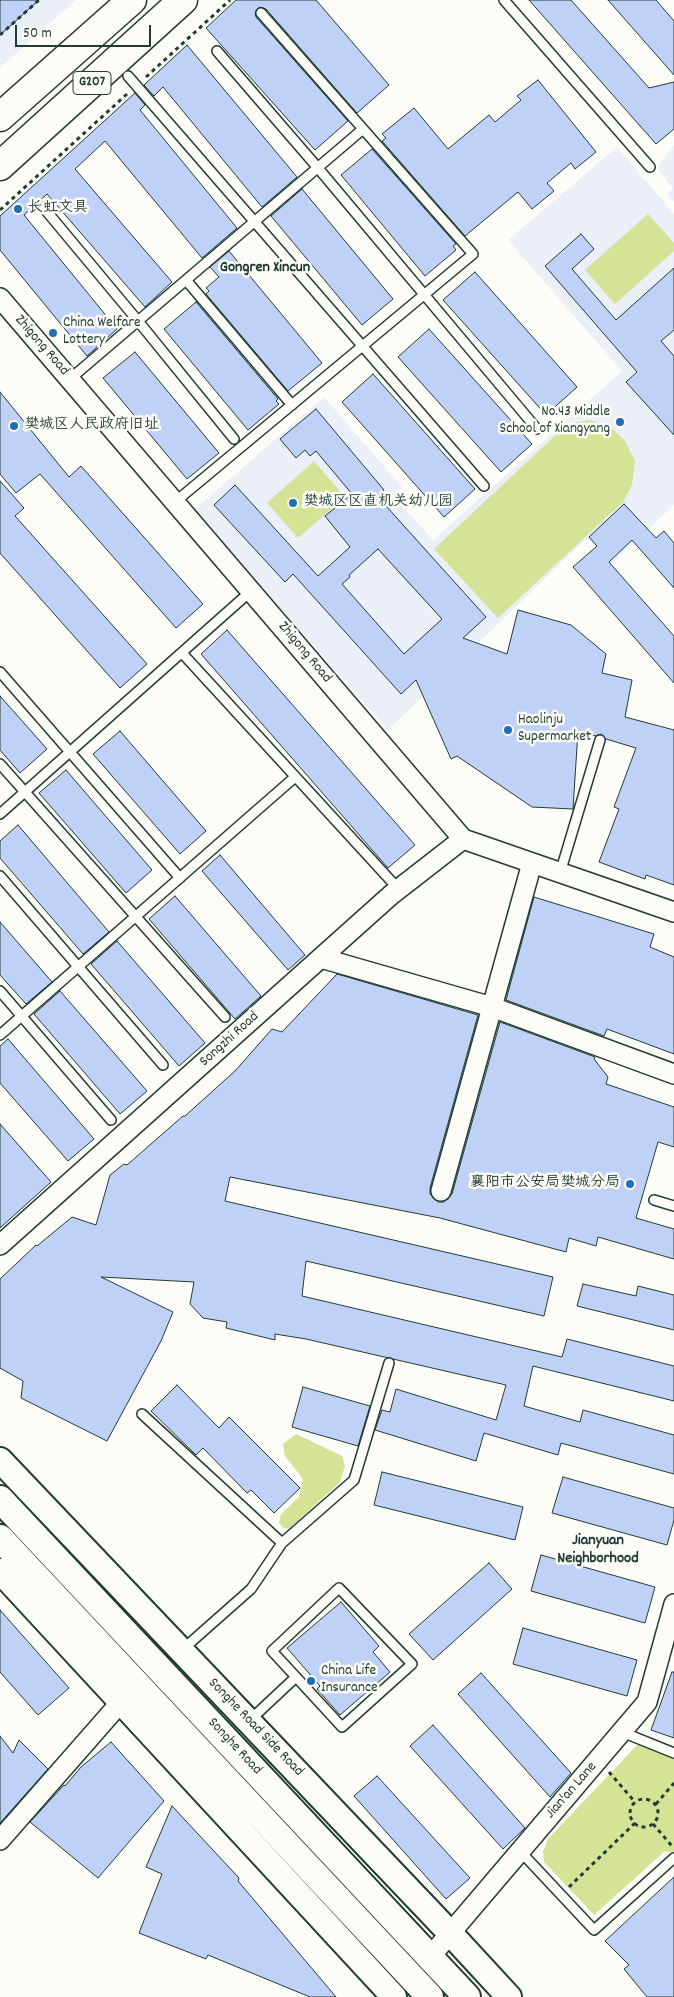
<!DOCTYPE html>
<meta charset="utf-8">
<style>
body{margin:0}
#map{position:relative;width:674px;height:1997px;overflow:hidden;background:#fdfcf7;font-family:Dekko,sans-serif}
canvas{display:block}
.scale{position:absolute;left:15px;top:25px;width:136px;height:22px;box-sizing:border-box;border:2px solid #1f3d34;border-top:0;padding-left:6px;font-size:15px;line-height:18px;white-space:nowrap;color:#1f3d34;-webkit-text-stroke:4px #fdfcf7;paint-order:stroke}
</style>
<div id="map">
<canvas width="674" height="1997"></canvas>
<div class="scale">50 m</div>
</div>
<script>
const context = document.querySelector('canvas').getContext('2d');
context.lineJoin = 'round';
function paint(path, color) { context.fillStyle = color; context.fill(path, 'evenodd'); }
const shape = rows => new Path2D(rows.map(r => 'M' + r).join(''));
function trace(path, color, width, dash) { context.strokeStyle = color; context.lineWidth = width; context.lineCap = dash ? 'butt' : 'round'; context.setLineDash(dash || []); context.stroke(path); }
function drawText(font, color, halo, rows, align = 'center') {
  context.font = font + ' Dekko,"LXGW WenKai TC",sans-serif'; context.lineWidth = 5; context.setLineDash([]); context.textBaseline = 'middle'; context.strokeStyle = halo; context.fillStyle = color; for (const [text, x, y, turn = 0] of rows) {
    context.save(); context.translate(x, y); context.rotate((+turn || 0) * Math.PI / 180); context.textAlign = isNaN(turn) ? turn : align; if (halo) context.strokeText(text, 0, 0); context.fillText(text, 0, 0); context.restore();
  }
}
const built = shape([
 [0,0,76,0,0,68],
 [674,145,674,202,667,194,673,189,657,167],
 [617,147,674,214,674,505,611,564,587,538,388,730,194,510,324,397,402,487,393,496,433,540,622,371,508,240]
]);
const green = shape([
 [648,214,674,243,674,251,615,304,585,270],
 [590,420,610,426,625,441,635,461,632,485,623,502,498,618,434,549,558,433,572,423],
 [314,461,345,497,298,538,267,503],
 [296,1434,342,1456,345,1466,340,1482,289,1529,283,1528,279,1523,281,1514,299,1497,303,1479,285,1456,283,1444],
 [642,1740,674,1753,674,1853,665,1851,594,1915,544,1862,543,1852,548,1839]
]);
const building = shape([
 [0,0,39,0,0,35,0,0],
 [236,0,316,0,389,85,357,113,266,9,260,7,257,9,255,14,256,17,348,121,315,150,206,28,236,0],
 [529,0,571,0,649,88,674,82,674,129,656,144,529,0],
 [608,0,656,0,674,21,674,75,608,0],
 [187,45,297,177,262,207,163,87,154,96,144,85,187,45],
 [538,80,596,152,575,169,571,163,547,183,554,191,532,209,518,192,465,236,382,141,386,138,382,134,414,108,448,149,489,115,495,122,521,100,517,96,538,80],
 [135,93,145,105,140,110,237,228,202,258,105,141,75,169,172,282,145,307,47,194,24,215,117,329,87,356,0,250,0,216,135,93],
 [372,149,456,244,453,246,456,250,425,276,341,175,372,149],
 [302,189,393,299,362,325,271,216,302,189],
 [581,234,594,249,572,269,616,320,674,268,674,330,661,341,674,356,674,435,626,382,637,372,545,266,581,234],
 [229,251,322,363,288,391,206,294,209,291,206,288,219,277,210,267,229,251],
 [475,272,577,387,546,415,443,300,475,272],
 [196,302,278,399,276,401,279,404,248,430,164,329,196,302],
 [429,329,532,444,501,472,398,357,429,329],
 [135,352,219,453,187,479,103,378,135,352],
 [373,374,475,489,444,517,342,402,373,374],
 [0,392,69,477,81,466,203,604,176,628,40,474,16,493,0,474,0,392],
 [316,409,384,490,377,496,486,617,463,638,507,654,518,610,571,625,606,654,602,673,632,680,625,717,674,730,674,885,646,875,645,879,599,862,619,809,614,807,636,748,606,739,601,734,595,736,578,731,573,809,532,807,457,756,451,759,416,680,401,694,293,574,285,582,214,505,235,485,318,576,350,547,325,516,352,494,316,451,310,456,305,450,296,458,280,439,316,409],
 [378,549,442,619,404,654,342,584,350,577,349,575,378,549],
 [0,481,24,508,15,516,147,664,120,688,0,553,0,481],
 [624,504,656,538,664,531,674,543,674,588,632,540,609,562,674,636,674,683,573,567,597,546,589,537,624,504],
 [227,630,415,845,388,868,201,654,227,630],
 [0,696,47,749,20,773,0,750,0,696],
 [120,731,206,831,180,854,93,754,120,731],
 [66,770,152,870,126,893,39,793,66,770],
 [18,825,109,932,83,954,0,858,0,841,18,825],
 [220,855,305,955,288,970,202,871,220,855],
 [175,896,261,996,235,1019,149,919,175,896],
 [534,897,654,934,650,947,674,957,674,1054,607,1029,604,1036,506,1000,534,897],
 [0,922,52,982,26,1004,0,975,0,922],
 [117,941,205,1043,179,1066,91,964,117,941],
 [337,974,478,1015,430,1188,430,1194,438,1202,444,1202,452,1194,500,1022,595,1057,594,1059,608,1077,606,1084,674,1107,674,1147,658,1142,636,1218,674,1229,674,1259,598,1237,596,1246,569,1238,566,1252,440,1218,230,1177,225,1201,553,1277,544,1316,306,1261,302,1296,562,1357,567,1339,674,1366,674,1401,533,1366,524,1406,580,1422,583,1410,674,1435,674,1474,561,1443,558,1455,484,1433,476,1461,375,1430,382,1410,390,1412,396,1389,496,1420,506,1385,306,1339,275,1334,275,1340,226,1328,227,1322,203,1318,190,1304,194,1282,101,1277,173,1312,161,1341,107,1441,21,1398,23,1381,0,1368,0,1279,36,1245,37,1246,72,1217,96,1225,110,1175,124,1164,127,1165,183,1116,185,1116,235,1071,272,1029,282,1032,337,974],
 [60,991,147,1091,120,1114,34,1014,60,991],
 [8,1039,94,1139,68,1161,0,1083,0,1046,8,1039],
 [0,1124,51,1182,0,1228,0,1124],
 [583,1284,636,1296,638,1286,674,1295,674,1330,577,1306,583,1284],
 [177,1385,219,1428,229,1417,300,1488,274,1513,251,1490,247,1493,203,1448,196,1455,151,1411,177,1385],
 [303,1387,370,1406,358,1446,292,1427,303,1387],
 [382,1472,523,1507,515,1540,374,1505,382,1472],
 [563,1477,674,1508,674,1520,667,1545,552,1513,563,1477],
 [541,1555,655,1587,645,1623,531,1591,541,1555],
 [489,1563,512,1589,433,1660,409,1634,489,1563],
 [341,1602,379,1646,373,1652,390,1672,340,1715,317,1689,320,1686,287,1648,341,1602],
 [0,1610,69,1688,38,1715,0,1672,0,1610],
 [523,1628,637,1660,627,1696,513,1664,523,1628],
 [672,1672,674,1672,674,1738,651,1730,672,1672],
 [481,1673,571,1773,550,1797,458,1694,481,1673],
 [433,1725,525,1828,503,1849,410,1746,433,1725],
 [0,1736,13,1753,19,1740,48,1769,0,1823,0,1736],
 [111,1742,164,1801,98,1878,30,1822,64,1785,65,1786,81,1767,111,1742],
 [377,1776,470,1878,446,1899,354,1796,377,1776],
 [172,1806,239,1878,238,1881,336,1997,310,1997,208,1955,206,1959,139,1933,162,1874,146,1867,172,1806],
 [674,1877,674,1997,647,1997,624,1969,629,1965,605,1941,674,1877]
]);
const path = shape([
 [0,35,39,0],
 [146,77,230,0],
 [0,210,127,94],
 [609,1772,635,1802],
 '630 1813a14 14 0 1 1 28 0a14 14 0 1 1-28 0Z',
 [656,1804,674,1783],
 [653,1824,672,1846],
 [569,1887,635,1823]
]);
const service = shape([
 [504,0,650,167],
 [217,51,318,168,537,429],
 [128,76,484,486],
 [43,207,138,321,234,439],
 [186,280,292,405],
 [77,373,363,129],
 [175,502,473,254,261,13],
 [182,653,392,882],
 [0,672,180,878],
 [0,764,225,1017],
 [0,814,251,591],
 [560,873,600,740],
 [0,876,163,1065],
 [0,991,111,1120],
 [0,1035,295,777],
 [654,1200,674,1206],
 [142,1414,282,1543,251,1589,182,1650],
 [282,1543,354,1480,389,1363],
 [249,1721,296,1677,272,1651,339,1588,412,1664,342,1727,296,1677],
 [622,1732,674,1753],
 [520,1851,594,1930,674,1858]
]);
const minor = shape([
 [0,298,463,839,674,912],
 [321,958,492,1007,674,1074],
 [441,1191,532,863],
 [0,1245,391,895,463,839],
 [0,1840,121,1702],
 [430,1957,647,1702,674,1604]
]);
const tertiary = shape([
 [0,1460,450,1933,509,1997],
 [0,1571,394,1997]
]);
const secondary = shape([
 [0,1499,467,1997],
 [0,1538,430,1997]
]);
const trunk = shape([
 [0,117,132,0],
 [0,166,183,0]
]);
const markers = [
 [18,209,5,"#1f6fb2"],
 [53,333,5,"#1f6fb2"],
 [620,422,5,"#1f6fb2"],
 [14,426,5,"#1f6fb2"],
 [293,503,5,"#1f6fb2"],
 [508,730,5,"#1f6fb2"],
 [630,1184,5,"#1f6fb2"],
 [311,1681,5,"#1f6fb2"]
];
const shields = [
 [92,83,38]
];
const shieldNames = [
 ["G207",92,83]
];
const poiNames = [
 ["长虹文具",28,209],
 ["China Welfare",63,324],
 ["Lottery",63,341],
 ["No.43 Middle",610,413,"right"],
 ["School of Xiangyang",610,430,"right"],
 ["樊城区人民政府旧址",24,426],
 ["樊城区区直机关幼儿园",303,503],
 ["Haolinju",518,721],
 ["Supermarket",518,738],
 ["襄阳市公安局樊城分局",620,1184,"right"],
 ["China Life",321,1672],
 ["Insurance",321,1689]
];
const streetNames = [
 ["Zhigong Road",41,346,49],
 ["Zhigong Road",304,653,50],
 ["Songzhi Road",230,1040,-42],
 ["Songhe Road Side Road",255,1728,46],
 ["Songhe Road",234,1747,47],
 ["Jian'an Lane",572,1791,-49]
];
const neighbourhoodNames = [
 ["Gongren Xincun",265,269],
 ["Jianyuan",598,1542],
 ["Neighborhood",598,1560]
];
paint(built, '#ebeff7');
paint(green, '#d4e396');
paint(building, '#c0d1f7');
trace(building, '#1f3d34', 1);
trace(service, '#1f3d34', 12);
trace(minor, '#1f3d34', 22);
trace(tertiary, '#1f3d34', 28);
trace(secondary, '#1f3d34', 30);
trace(trunk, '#1f3d34', 31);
trace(path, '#1f3d34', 3, [4, 4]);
trace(service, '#fdfcf7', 9);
trace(minor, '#fdfcf7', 19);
trace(tertiary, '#fdfcf7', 24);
trace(secondary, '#fdfcf7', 26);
trace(trunk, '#fdfcf7', 28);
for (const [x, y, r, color] of markers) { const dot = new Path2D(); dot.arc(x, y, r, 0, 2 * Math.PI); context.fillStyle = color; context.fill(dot); trace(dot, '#fdfcf7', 2); }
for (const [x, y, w] of shields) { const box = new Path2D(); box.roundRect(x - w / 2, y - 11.5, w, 23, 4); context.fillStyle = '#fdfcf7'; context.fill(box); trace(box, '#1f3d34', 1); }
drawText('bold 14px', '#1f3d34', null, shieldNames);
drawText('15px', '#1f3d34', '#fdfcf7', poiNames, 'left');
drawText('15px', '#1f3d34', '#fdfcf7', streetNames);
drawText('bold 16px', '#1f3d34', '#fdfcf7', neighbourhoodNames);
</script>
